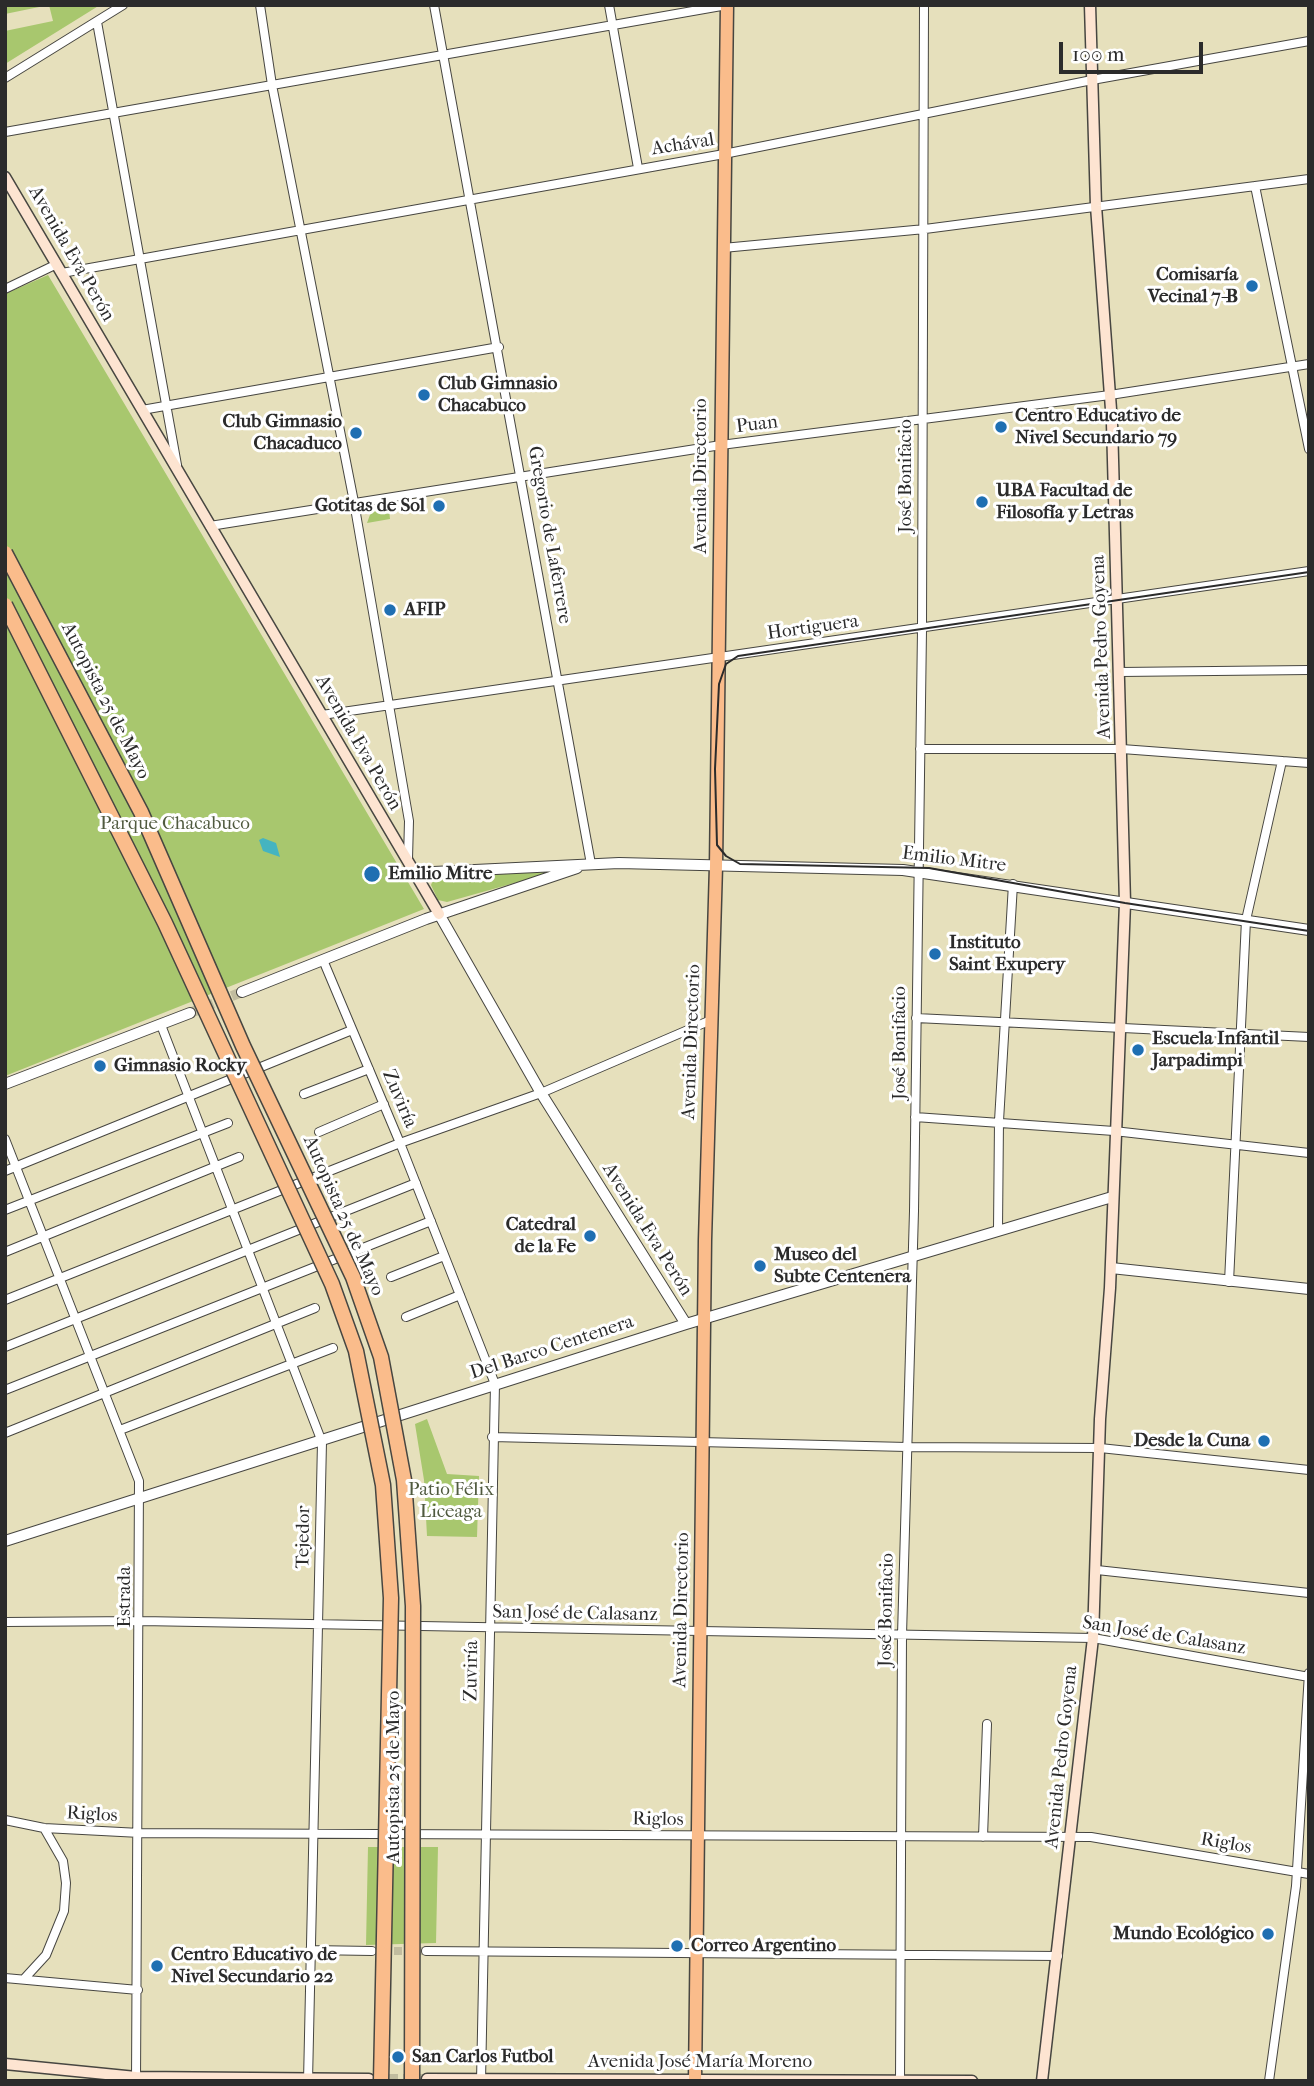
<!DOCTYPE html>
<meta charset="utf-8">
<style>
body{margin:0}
#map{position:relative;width:1314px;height:2086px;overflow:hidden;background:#e6e0bc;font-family:"IM FELL French Canon",serif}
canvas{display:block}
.frame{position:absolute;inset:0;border:7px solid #2b2b2b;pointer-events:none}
.scale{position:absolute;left:1059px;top:42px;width:144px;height:32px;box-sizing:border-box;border:4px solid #2b2b2b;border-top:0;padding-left:9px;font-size:21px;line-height:24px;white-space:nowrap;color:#2b2b2b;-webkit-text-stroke:5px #fff;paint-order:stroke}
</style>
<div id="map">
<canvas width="1314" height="2086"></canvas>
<div class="frame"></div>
<div class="scale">100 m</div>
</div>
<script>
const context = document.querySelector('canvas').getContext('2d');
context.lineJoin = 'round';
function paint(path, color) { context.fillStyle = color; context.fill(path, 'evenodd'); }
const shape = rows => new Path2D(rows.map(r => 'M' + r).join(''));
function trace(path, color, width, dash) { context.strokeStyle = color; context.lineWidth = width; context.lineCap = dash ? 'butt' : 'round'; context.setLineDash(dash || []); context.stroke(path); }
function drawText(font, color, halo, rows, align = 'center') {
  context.font = font + ' "IM FELL French Canon",serif'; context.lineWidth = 6; context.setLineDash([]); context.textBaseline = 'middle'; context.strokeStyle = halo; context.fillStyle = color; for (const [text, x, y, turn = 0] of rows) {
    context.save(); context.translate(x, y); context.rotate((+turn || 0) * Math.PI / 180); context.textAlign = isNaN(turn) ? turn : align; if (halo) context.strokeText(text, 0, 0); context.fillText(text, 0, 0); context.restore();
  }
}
const green = shape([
 [5,5,100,5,5,64,5,31,53,21,49,5,5,14],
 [48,275,424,909,5,1076,5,294],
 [389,509,390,519,367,523,371,512],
 [575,866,447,902,438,900,431,885,433,880,439,877],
 [427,1419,447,1474,479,1476,477,1537,427,1536,424,1480,415,1424],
 [368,1847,438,1847,436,1943,366,1945]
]);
const water = shape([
 [263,838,276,843,280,857,263,851,259,840]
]);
const minorTunnel = shape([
 [382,1951,426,1951]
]);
const tertiaryTunnel = shape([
 [190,1013,242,992]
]);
const secondaryTunnel = shape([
 [373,2079,427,2079]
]);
const minor = shape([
 [260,5,272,85,354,502,409,821,408,859],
 [434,5,591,864],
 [609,5,638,168],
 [97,22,177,465],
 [5,78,123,5],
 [5,132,727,5],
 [1255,186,1309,449],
 [723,248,925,229,1309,179],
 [62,273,724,154,1092,80,1309,41],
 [5,289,57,264],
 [142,410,499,347],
 [210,526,721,445,1110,395,1309,364],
 [1120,672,1309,670],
 [322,715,1309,571],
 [920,749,1122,749,1309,763],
 [323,960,400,1143,495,1384,481,2081],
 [916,1018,1309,1037],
 [161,1025,322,1442,308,2081],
 [304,1094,369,1069],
 [915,1117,1114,1131,1309,1153],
 [319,1132,384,1104],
 [5,1139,139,1481,136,2081],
 [5,1171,352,1030],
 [5,1210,228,1123],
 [998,1229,999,1121,1013,884],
 [5,1252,239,1157],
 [391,1277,444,1256],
 [1229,1282,1246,920,1282,761],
 [5,1300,400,1143,541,1093,711,1020],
 [406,1317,460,1295],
 [5,1347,416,1183],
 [5,1390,431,1221],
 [120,1430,333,1348],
 [5,1433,315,1308],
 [492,1437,907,1447,1100,1448,1309,1470],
 [1097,1570,1309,1593],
 [5,1622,141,1621,1093,1638,1309,1677],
 [5,1820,44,1828,140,1833,1091,1837,1309,1874],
 [983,1837,987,1724],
 [310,1950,372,1951],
 [426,1951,1058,1956],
 [5,1978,138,1990],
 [24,1979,46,1955,64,1911,66,1883,63,1861,44,1828],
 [900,2081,902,1635,914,1211,922,630,924,5],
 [1269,2081,1296,1886,1309,1673]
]);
const tertiary = shape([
 [413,873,619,863,903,870,1309,930],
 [439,914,541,1093,686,1324],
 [242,992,426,919,577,868],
 [5,1084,190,1013],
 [1111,1268,1309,1289],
 [5,1541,686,1324,1112,1197]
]);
const secondary = shape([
 [5,177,439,914],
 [5,2064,136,2077,369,2079],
 [427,2079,972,2081],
 [1042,2081,1093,1638,1100,1419,1110,1288,1125,903,1112,423,1096,206,1090,5]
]);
const primary = shape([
 [695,2081,705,1240,716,866,727,5]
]);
const tram = shape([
 [1309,572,738,656,726,664,719,684,715,769,717,845,726,856,740,864,929,868,1125,903,1309,931]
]);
const motorwayBridge = shape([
 [5,553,141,812,243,1046,353,1277,381,1357,404,1480,413,1606,412,2081],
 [5,605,165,923,332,1284,356,1351,383,1485,391,1598,381,2081]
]);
const markers = [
 [1252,286,7,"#1f6fb2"],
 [424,395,7,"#1f6fb2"],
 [1001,427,7,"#1f6fb2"],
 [356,433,7,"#1f6fb2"],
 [982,502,7,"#1f6fb2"],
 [439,506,7,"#1f6fb2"],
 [390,610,7,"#1f6fb2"],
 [372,874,9,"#1f6fb2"],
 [935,954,7,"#1f6fb2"],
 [1138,1050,7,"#1f6fb2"],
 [100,1066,7,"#1f6fb2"],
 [590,1236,7,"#1f6fb2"],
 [760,1266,7,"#1f6fb2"],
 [1264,1441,7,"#1f6fb2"],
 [1268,1934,7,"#1f6fb2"],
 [677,1946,7,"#1f6fb2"],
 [157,1966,7,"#1f6fb2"],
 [398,2057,7,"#1f6fb2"]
];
const streetNames = [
 ["Achával",683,145,-9],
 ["Avenida Eva Perón",71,254,60],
 ["Puan",757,425,-7],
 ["Avenida Directorio",701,476,-90],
 ["José Bonifacio",906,476,-90],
 ["Gregorio de Laferrere",549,535,80],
 ["Hortiguera",813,628,-8],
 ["Avenida Pedro Goyena",1102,647,-92],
 ["Autopista 25 de Mayo",105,701,63],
 ["Avenida Eva Perón",358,743,60],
 ["Emilio Mitre",954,860,7],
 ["Avenida Directorio",692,1042,-88],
 ["José Bonifacio",900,1043,-90],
 ["Zuviría",399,1099,67],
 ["Autopista 25 de Mayo",343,1216,66],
 ["Avenida Eva Perón",647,1230,58],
 ["Del Barco Centenera",552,1348,-18],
 ["Tejedor",304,1537,-89],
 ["Estrada",125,1597,-90],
 ["Avenida Directorio",682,1610,-89],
 ["José Bonifacio",887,1610,-89],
 ["San José de Calasanz",575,1614,1],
 ["San José de Calasanz",1164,1636,9],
 ["Zuviría",472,1671,-89],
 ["Avenida Pedro Goyena",1062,1757,-84],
 ["Autopista 25 de Mayo",394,1777,-90],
 ["Riglos",92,1815,3],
 ["Riglos",658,1820,1],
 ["Riglos",1226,1844,10],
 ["Avenida José María Moreno",700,2062]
];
const poiNames = [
 ["Comisaría",1238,275,"right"],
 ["Vecinal 7-B",1238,297,"right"],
 ["Club Gimnasio",438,384],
 ["Chacabuco",438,406],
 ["Centro Educativo de",1015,416],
 ["Nivel Secundario 79",1015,438],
 ["Club Gimnasio",342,422,"right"],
 ["Chacaduco",342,444,"right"],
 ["UBA Facultad de",996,491],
 ["Filosofía y Letras",996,513],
 ["Gotitas de Sol",425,506,"right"],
 ["AFIP",404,610],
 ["Emilio Mitre",388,874],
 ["Instituto",949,943],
 ["Saint Exupery",949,965],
 ["Escuela Infantil",1152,1039],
 ["Jarpadimpi",1152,1061],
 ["Gimnasio Rocky",114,1066],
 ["Catedral",576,1225,"right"],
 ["de la Fe",576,1247,"right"],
 ["Museo del",774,1255],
 ["Subte Centenera",774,1277],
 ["Desde la Cuna",1250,1441,"right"],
 ["Mundo Ecológico",1254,1934,"right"],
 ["Correo Argentino",691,1946],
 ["Centro Educativo de",171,1955],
 ["Nivel Secundario 22",171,1977],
 ["San Carlos Futbol",412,2057]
];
const parkNames = [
 ["Parque Chacabuco",175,824],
 ["Patio Félix",451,1490],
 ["Liceaga",451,1512]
];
paint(green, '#a8c76e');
paint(water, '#45b4c0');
trace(minorTunnel, '#c1bc9f', 8, [8, 4]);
trace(tertiaryTunnel, '#c1bc9f', 10, [10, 5]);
trace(secondaryTunnel, '#c1bc9f', 10, [10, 5]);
trace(minor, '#474641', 10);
trace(tertiary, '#474641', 12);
trace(secondary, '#474641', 13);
trace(primary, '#474641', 15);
trace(minor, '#fff', 8);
trace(tertiary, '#fff', 10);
trace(secondary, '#fde4d1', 10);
trace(primary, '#fabc8b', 12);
trace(tram, '#2b2b2b', 2);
trace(motorwayBridge, '#474641', 17, []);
trace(motorwayBridge, '#fabc8b', 14);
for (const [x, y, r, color] of markers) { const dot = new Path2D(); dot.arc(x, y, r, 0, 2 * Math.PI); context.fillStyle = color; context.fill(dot); trace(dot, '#fff', 2.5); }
drawText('19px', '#2b2b2b', '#fff', streetNames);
drawText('bold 19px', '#2b2b2b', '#fff', poiNames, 'left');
drawText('19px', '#505a3f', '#fff', parkNames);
</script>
